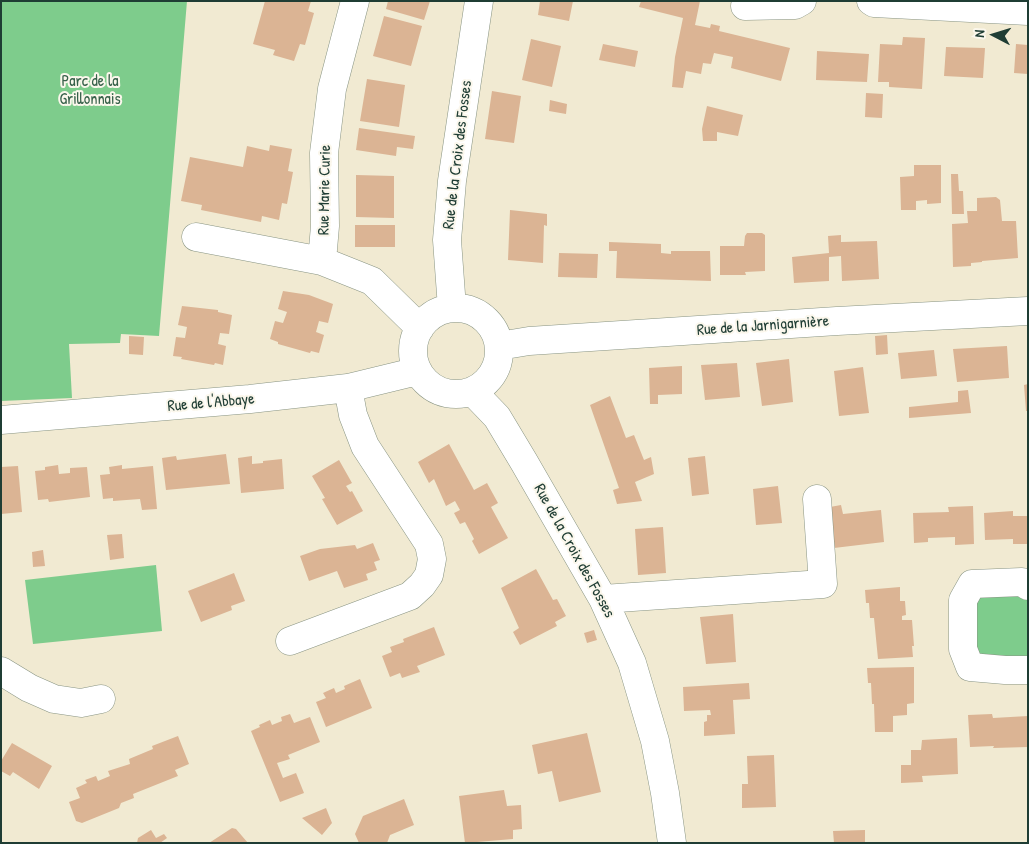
<!DOCTYPE html>
<meta charset="utf-8">
<style>
body{margin:0}
#map{position:relative;width:1029px;height:844px;overflow:hidden;background:#f1ead2;font-family:"Patrick Hand",sans-serif}
canvas{display:block}
.frame{position:absolute;inset:0;border:2px solid #1f3d34;pointer-events:none}
.north{position:absolute;left:969px;top:10px;width:50px;height:50px;-webkit-text-stroke:4px #fbf7ec;paint-order:stroke;rotate:275deg;font-size:14px;font-weight:700;line-height:20px;text-align:center;color:#1f3d34}
.north::after{content:'';display:block;margin:auto;width:18px;height:22px;background:#1f3d34;clip-path:polygon(50% 0,100% 100%,50% 72%,0 100%)}
</style>
<div id="map">
<canvas width="1029" height="844"></canvas>
<div class="frame"></div>
<div class="north">N</div>
</div>
<script>
const context = document.querySelector('canvas').getContext('2d');
context.lineJoin = 'round';
function paint(path, color) { context.fillStyle = color; context.fill(path, 'evenodd'); }
const shape = rows => new Path2D(rows.map(r => 'M' + r).join(''));
function trace(path, color, width, dash) { context.strokeStyle = color; context.lineWidth = width; context.lineCap = dash ? 'butt' : 'round'; context.setLineDash(dash || []); context.stroke(path); }
function drawText(font, color, halo, rows, align = 'center') {
  context.font = font + ' "Patrick Hand",sans-serif'; context.lineWidth = 4; context.setLineDash([]); context.textBaseline = 'middle'; context.strokeStyle = halo; context.fillStyle = color; for (const [text, x, y, turn = 0] of rows) {
    context.save(); context.translate(x, y); context.rotate((+turn || 0) * Math.PI / 180); context.textAlign = isNaN(turn) ? turn : align; if (halo) context.strokeText(text, 0, 0); context.fillText(text, 0, 0); context.restore();
  }
}
const green = shape([
 [1,1,187,1,159,336,121,334,120,343,69,344,72,398,1,401],
 [156,565,162,631,33,644,25,580],
 [1017,590,1028,597,1028,656,1024,658,984,660,976,652,976,597]
]);
const building = shape([
 [265,1,311,1,308,11,314,13,305,45,300,44,294,61,273,55,275,50,253,44],
 [388,1,430,1,424,20,386,9],
 [540,1,573,1,569,21,538,15],
 [641,1,700,1,695,25,710,28,711,24,720,26,719,31,790,48,781,81,731,68,733,57,714,53,711,64,703,63,701,74,686,71,683,88,672,87,675,57,683,18,639,7],
 [384,16,422,26,411,66,373,56],
 [903,37,925,38,922,89,889,87,889,82,878,82,880,44,902,45],
 [531,39,561,46,552,87,522,80],
 [603,44,638,51,635,67,599,60],
 [1016,44,1028,45,1028,74,1014,73],
 [946,47,985,48,983,78,944,76],
 [817,51,869,54,867,82,816,80],
 [367,79,405,85,399,127,360,121],
 [492,91,521,96,514,143,485,139],
 [866,93,883,94,882,118,865,117],
 [550,100,567,104,566,114,549,111],
 [707,106,743,115,738,136,717,132,717,141,703,141,702,129],
 [359,128,415,136,413,149,397,147,396,156,356,150],
 [270,145,292,149,288,171,293,172,287,204,282,203,279,220,262,216,261,222,201,210,202,205,181,201,190,157,243,167,247,146,269,151],
 [914,165,941,165,941,203,927,204,927,200,916,201,916,210,901,210,900,177,914,176],
 [951,174,958,174,959,191,963,191,964,214,952,214],
 [356,175,394,176,394,218,356,217],
 [996,197,1000,200,1002,221,1016,221,1018,258,982,261,982,262,971,263,971,266,953,267,952,224,968,223,967,211,977,211,977,198],
 [510,210,547,214,547,226,544,225,543,263,508,260],
 [355,225,395,225,395,247,355,247],
 [747,233,762,233,765,235,765,271,745,272,746,275,720,275,720,246,744,246,745,236],
 [841,235,841,242,877,241,879,279,842,281,841,256,829,257,829,281,794,283,792,257,829,253,828,236],
 [609,242,661,244,661,253,671,254,671,251,710,251,711,281,616,278,617,251,609,251],
 [559,253,598,254,597,278,558,277],
 [283,291,309,295,333,304,328,323,319,321,316,332,324,335,319,353,311,351,310,353,278,344,278,342,270,339,275,321,283,323,287,312,278,309],
 [182,306,218,310,218,312,232,315,229,334,220,333,218,344,226,346,223,365,215,363,214,365,181,359,182,357,173,356,176,337,185,338,187,327,178,325],
 [887,335,888,354,876,355,875,336],
 [129,336,144,337,143,355,129,354],
 [1007,346,1009,378,957,382,953,349],
 [934,350,937,376,901,379,898,353],
 [789,359,793,402,762,406,756,363],
 [737,363,740,397,705,400,701,365],
 [682,366,682,394,658,395,658,404,650,404,649,368],
 [863,367,869,413,839,416,834,371],
 [1028,384,1028,411,1026,411,1024,385],
 [968,390,971,413,909,418,909,407,958,402,958,391],
 [610,396,626,438,634,435,644,460,651,457,654,474,635,482,642,501,617,504,613,490,619,488,590,405],
 [449,444,474,490,487,483,498,503,491,507,508,538,479,554,472,541,474,539,465,522,460,524,454,513,460,510,455,501,446,506,434,479,429,483,418,462],
 [226,454,230,484,166,490,162,458,176,456,177,460],
 [252,456,252,464,263,463,263,461,282,459,284,489,241,493,238,458],
 [705,456,709,494,692,496,688,458],
 [339,460,352,483,346,486,350,492,352,491,363,511,337,525,322,499,325,498,312,476],
 [58,465,59,474,70,473,70,468,87,467,90,497,49,502,48,499,38,500,35,471,45,470,45,467],
 [122,465,122,469,153,466,157,509,142,510,140,499,113,501,113,498,103,499,100,475,110,474,109,467],
 [18,466,22,512,1,514,1,467],
 [778,486,782,523,756,525,753,489],
 [841,505,843,514,881,510,884,542,834,548,830,507],
 [973,506,974,544,955,545,955,537,928,538,928,542,914,543,913,513,949,512,948,507],
 [1013,511,1013,516,1028,516,1028,544,1013,544,1013,539,985,540,984,513],
 [663,527,666,573,638,575,635,529],
 [122,534,124,558,110,560,107,535],
 [373,543,380,560,374,562,377,570,366,574,368,580,344,588,337,571,309,581,300,556,320,549,355,545,357,549],
 [43,550,45,566,33,567,32,552],
 [536,569,553,600,557,599,566,616,555,622,557,626,520,645,513,632,519,628,501,588],
 [234,573,245,601,231,606,232,610,201,622,188,591],
 [900,587,900,601,905,601,906,615,902,616,902,620,912,620,914,646,912,646,913,657,878,659,874,618,870,618,869,603,866,603,865,590],
 [733,614,736,662,706,664,700,617],
 [434,627,445,655,417,666,420,672,402,678,400,673,390,677,382,656,392,652,390,647,404,642,403,639],
 [594,630,597,640,587,643,584,633],
 [914,667,914,703,907,704,907,715,893,716,893,732,875,732,874,704,872,704,871,683,868,683,867,668],
 [360,679,372,708,326,727,316,702,326,698,323,693,334,688,336,693,345,689,344,686],
 [749,683,750,699,733,700,735,734,704,736,704,722,707,721,707,715,711,715,710,710,684,711,683,687],
 [290,714,294,723,310,717,320,742,288,755,290,759,277,763,283,778,296,773,304,793,280,802,251,731,260,727,259,725,270,720,272,725,282,721,281,717],
 [992,714,993,718,1028,716,1028,747,993,748,994,746,970,747,968,715],
 [587,733,601,792,559,802,552,771,538,774,532,745],
 [178,736,189,764,175,770,178,776,133,794,134,798,121,803,119,808,82,823,76,821,69,802,80,798,76,788,87,783,85,780,96,776,98,781,110,776,108,771,130,764,129,759,153,749,152,746],
 [957,738,958,774,922,776,923,782,901,783,901,765,911,765,911,750,921,750,922,740],
 [12,743,52,766,39,789,13,772,10,776,1,771,1,761],
 [774,755,776,807,742,808,742,784,748,784,747,756],
 [504,790,507,806,521,805,522,829,513,830,513,839,465,843,459,796],
 [404,799,414,825,390,835,387,843,359,843,355,834,363,816],
 [326,808,332,823,322,835,302,818],
 [232,828,236,829,248,843,209,843],
 [151,830,156,838,164,834,167,838,160,843,137,843,138,838],
 [865,830,865,843,834,843,833,831]
]);
const minor = shape([
 [355,1,332,89,324,153,325,226,322,261,372,281,420,328],
 [871,1,874,3,1028,11],
 [745,6,795,5,802,1],
 [196,237,322,261],
 [452,308,447,240,452,181,479,1],
 '413 351a43 43 0 1 1 86 0a43 43 0 1 1-86 0Z',
 [499,346,529,341,837,321,1028,311],
 [472,391,497,417,524,462,603,599,632,663,655,741,665,793,672,843],
 [1,420,250,399,348,388,418,371],
 [1028,586,1022,582,972,584,963,600,963,649,970,667,1005,670,1028,670],
 [603,599,823,584,817,499],
 [290,641,410,596,422,585,429,575,432,559,429,544,365,446,353,415,348,388],
 [1,671,29,688,54,699,81,703,101,699]
]);
const parkNames = [
 ["Parc de la",90,82],
 ["Grillonnais",90,100]
];
const streetNames = [
 ["Rue de la Croix des Fosses",458,155,-83],
 ["Rue Marie Curie",325,190,-89],
 ["Rue de la Jarnigarnière",763,326,-4],
 ["Rue de l'Abbaye",211,403,-5],
 ["Rue de la Croix des Fosses",574,551,61]
];
paint(green, '#7ecc8c');
paint(building, '#dbb494');
trace(minor, '#889483', 29);
trace(minor, '#fff', 28);
drawText('16px', '#37614a', '#fbf7ec', parkNames);
drawText('16px', '#1f3d34', '#fbf7ec', streetNames);
</script>
